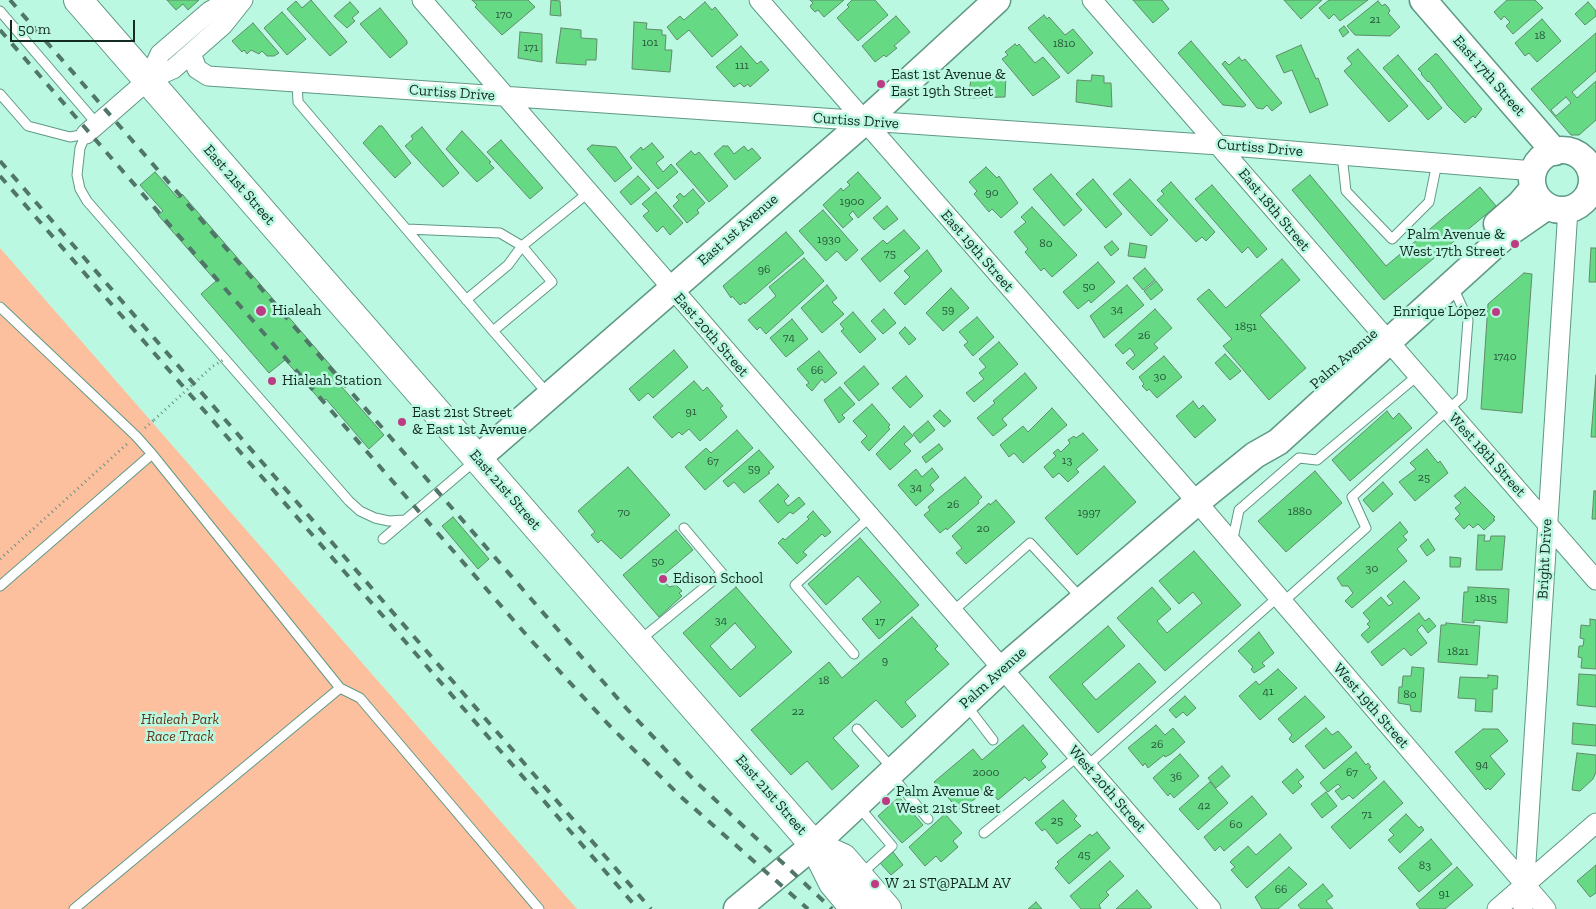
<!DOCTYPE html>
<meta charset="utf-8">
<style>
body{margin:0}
#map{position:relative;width:1596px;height:909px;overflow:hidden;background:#bbf8e1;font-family:"Zilla Slab",serif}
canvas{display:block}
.scale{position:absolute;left:10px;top:20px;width:125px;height:22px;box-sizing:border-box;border:2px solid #132b23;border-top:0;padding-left:6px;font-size:15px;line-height:18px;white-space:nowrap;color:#132b23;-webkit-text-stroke:4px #bbf8e1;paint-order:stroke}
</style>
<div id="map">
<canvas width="1596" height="909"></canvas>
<div class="scale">50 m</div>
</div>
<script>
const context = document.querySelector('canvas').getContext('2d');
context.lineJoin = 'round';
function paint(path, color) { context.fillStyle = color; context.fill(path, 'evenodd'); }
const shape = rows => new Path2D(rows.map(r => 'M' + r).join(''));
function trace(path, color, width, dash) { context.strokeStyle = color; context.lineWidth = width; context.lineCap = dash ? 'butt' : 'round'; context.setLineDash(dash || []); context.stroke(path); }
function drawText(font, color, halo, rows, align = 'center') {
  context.font = font + ' "Zilla Slab",serif'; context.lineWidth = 5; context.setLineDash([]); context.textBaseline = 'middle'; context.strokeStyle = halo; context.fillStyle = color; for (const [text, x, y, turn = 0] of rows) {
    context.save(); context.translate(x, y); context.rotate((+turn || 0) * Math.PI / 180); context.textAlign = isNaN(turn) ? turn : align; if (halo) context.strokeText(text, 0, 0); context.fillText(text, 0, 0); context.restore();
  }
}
const green = shape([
 [0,248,577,909,0,909]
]);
const building = shape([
 [167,0,199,0,188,10,183,4,176,10,167,0],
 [311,0,347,42,330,56,287,9,296,1,302,8,311,0],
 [472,0,528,0,535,7,502,35,475,7,477,5,472,0],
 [551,0,560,1,561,16,550,15,551,0],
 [810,0,844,0,824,17,818,10,815,12,812,9,810,6,813,3,810,0],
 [852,0,875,0,888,15,858,41,837,18,849,7,847,5,852,0],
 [1133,0,1162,0,1169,9,1153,23,1133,0],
 [1284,0,1322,0,1301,19,1284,0],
 [1329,0,1368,0,1340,21,1334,14,1329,19,1319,8,1329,0],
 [1507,0,1535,0,1543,8,1513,34,1506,26,1510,22,1504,16,1501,20,1494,12,1507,0],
 [1378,1,1382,6,1385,4,1388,7,1390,11,1388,13,1400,27,1390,36,1355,35,1347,26,1378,1],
 [350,2,359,12,352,18,355,21,347,28,334,16,350,2],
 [705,2,712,10,715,7,738,35,712,57,689,30,677,40,667,27,680,16,684,20,705,2],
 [1588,2,1596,11,1596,16,1585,25,1575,14,1588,2],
 [380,8,407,41,407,44,390,58,360,24,380,8],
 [282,12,306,39,287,55,264,28,282,12],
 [1044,15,1047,19,1049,17,1065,35,1073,29,1093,53,1068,74,1028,28,1044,15],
 [896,16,910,32,894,46,897,48,886,57,884,55,875,62,862,46,896,16],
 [1542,19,1561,41,1537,62,1529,53,1525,56,1515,43,1542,19],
 [634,22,647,23,646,29,662,30,662,35,666,35,665,50,672,50,670,72,632,69,634,22],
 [253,23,279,53,274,56,267,56,262,51,259,54,251,50,247,54,244,50,242,52,232,41,253,23],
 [1344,26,1349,32,1343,37,1339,30,1344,26],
 [561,28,581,30,581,38,597,39,596,60,586,60,586,65,556,63,561,28],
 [520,32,542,34,542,62,518,58,520,32],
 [1596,33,1596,71,1572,92,1577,98,1596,81,1596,120,1579,135,1571,135,1531,89,1596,33],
 [1566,97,1571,103,1556,116,1551,110,1566,97],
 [1191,41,1246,105,1243,107,1223,105,1178,53,1191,41],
 [1015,44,1017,46,1019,44,1035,63,1043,57,1060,77,1033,96,1002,59,1008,55,1005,52,1015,44],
 [1301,45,1316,79,1318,78,1328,105,1310,113,1292,70,1284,73,1276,56,1301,45],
 [741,46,757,64,761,61,769,70,750,87,748,84,744,87,740,83,734,87,716,67,741,46],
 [1358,49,1408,106,1389,122,1344,71,1352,64,1347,58,1358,49],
 [1435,54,1437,54,1482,109,1475,118,1473,116,1465,123,1448,106,1429,81,1428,82,1421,74,1422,73,1418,69,1435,54],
 [1398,55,1442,108,1428,120,1383,68,1398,55],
 [1239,57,1242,61,1245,59,1282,103,1272,111,1267,105,1263,109,1257,108,1222,64,1225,61,1229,65,1239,57],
 [972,73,1006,75,1005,97,968,98,972,73],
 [1092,75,1104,76,1104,83,1111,83,1112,107,1076,102,1077,80,1091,81,1092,75],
 [379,126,382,126,411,163,395,178,363,143,379,126],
 [422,127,459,173,443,187,405,146,413,139,411,136,422,127],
 [462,131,491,162,489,163,494,168,477,182,446,149,462,131],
 [501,140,543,188,530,199,487,152,501,140],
 [652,143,664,157,656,163,663,172,671,164,678,172,658,189,630,157,641,147,643,150,652,143],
 [592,145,616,147,632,168,615,182,587,149,592,145],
 [723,146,728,146,734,154,744,146,748,151,752,148,761,158,735,180,714,154,723,146],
 [691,151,695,155,699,152,728,186,709,202,676,164,691,151],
 [986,167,997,178,999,176,1018,203,1001,218,992,209,989,212,974,194,977,191,969,182,986,167],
 [155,172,178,198,182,194,345,382,341,386,384,435,369,449,326,399,322,402,285,360,269,373,201,294,216,281,158,215,163,211,140,185,155,172],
 [858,172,881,198,858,218,853,211,849,215,853,219,843,228,823,205,841,188,843,191,850,185,847,182,858,172],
 [1051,174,1082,210,1064,226,1033,189,1051,174],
 [1310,175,1386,266,1480,187,1496,206,1384,300,1292,190,1310,175],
 [638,176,650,189,631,205,620,192,638,176],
 [1093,179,1122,214,1106,228,1076,194,1093,179],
 [1130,179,1168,220,1151,236,1113,194,1130,179],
 [1171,182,1215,232,1206,241,1202,237,1196,242,1157,200,1164,194,1161,191,1171,182],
 [1212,185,1267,249,1257,258,1248,247,1242,253,1195,199,1212,185],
 [693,189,705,203,697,210,699,213,687,223,673,206,679,200,676,197,680,193,684,197,693,189],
 [656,192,683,223,670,235,663,226,657,232,643,216,649,211,642,204,656,192],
 [887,206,898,219,884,230,873,218,887,206],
 [1032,207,1077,255,1052,277,1044,268,1041,271,1025,252,1028,249,1014,232,1026,222,1021,217,1032,207],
 [823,210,858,250,846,261,837,251,826,261,799,231,823,210],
 [904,230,920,248,880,282,861,259,883,240,887,244,904,230],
 [786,232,804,253,745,304,744,302,740,305,732,296,731,298,723,286,786,232],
 [1112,241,1119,249,1111,256,1104,247,1112,241],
 [1130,243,1147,246,1145,258,1128,256,1130,243],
 [1591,248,1596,248,1596,282,1589,282,1591,248],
 [927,250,942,271,905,305,894,293,910,277,904,271,927,250],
 [804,258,824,281,766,334,760,327,757,330,748,320,776,296,769,287,804,258],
 [1282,259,1300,280,1260,315,1306,368,1269,400,1223,346,1232,339,1197,299,1209,289,1226,308,1282,259],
 [1098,262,1115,282,1091,303,1089,300,1078,309,1063,292,1098,262],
 [1145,268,1155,280,1143,290,1133,278,1145,268],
 [1524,273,1532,274,1522,413,1481,409,1488,304,1524,273],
 [1156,281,1163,290,1151,300,1144,291,1156,281],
 [827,285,837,298,832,302,844,314,822,333,801,308,827,285],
 [1127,285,1144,305,1104,338,1090,316,1127,285],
 [951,288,969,308,943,331,926,313,951,288],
 [884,309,896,323,883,334,871,321,884,309],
 [1155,309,1172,328,1154,344,1158,348,1133,370,1126,363,1135,355,1130,348,1123,354,1115,345,1155,309],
 [853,312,876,339,860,353,841,331,844,329,840,324,853,312],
 [977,317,994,337,973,356,964,345,968,342,959,332,977,317],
 [792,319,808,339,786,357,770,338,792,319],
 [905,327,916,339,909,345,899,333,905,327],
 [999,342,1018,364,974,402,966,393,984,379,979,373,986,367,979,359,999,342],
 [674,350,688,367,653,398,648,393,639,401,629,389,674,350],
 [819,351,837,373,825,383,822,379,812,391,806,385,809,383,797,369,819,351],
 [1225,354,1241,371,1230,380,1215,363,1225,354],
 [1164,356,1182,377,1157,398,1149,389,1147,391,1142,386,1144,384,1139,377,1164,356],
 [864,366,879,384,859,401,844,383,864,366],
 [1025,373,1037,388,1002,419,1007,425,993,436,977,418,995,403,993,401,1025,373],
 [1596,375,1596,437,1591,437,1596,375],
 [906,376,923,396,910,408,892,388,906,376],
 [694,381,703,391,707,387,723,406,720,408,727,417,700,441,689,429,682,435,679,432,672,438,653,417,694,381],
 [840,387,855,404,842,415,845,418,839,423,824,400,840,387],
 [1193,401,1199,409,1203,405,1216,420,1195,438,1176,416,1193,401],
 [872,404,890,425,888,427,890,429,869,451,861,442,867,436,853,421,872,404],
 [1052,408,1067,425,1023,463,1014,453,1009,457,1000,445,1023,426,1028,432,1052,408],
 [940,410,951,421,944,427,933,416,940,410],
 [1387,411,1393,419,1399,413,1412,428,1350,481,1332,460,1387,411],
 [928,421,935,430,920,443,913,434,928,421],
 [904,426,913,436,904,444,911,451,890,470,876,454,904,426],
 [737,430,753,448,705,490,685,467,706,448,711,453,737,430],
 [1083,433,1098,450,1076,469,1079,472,1068,482,1059,473,1053,478,1044,467,1056,456,1053,453,1058,449,1061,452,1070,443,1068,440,1074,436,1076,438,1083,433],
 [939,444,943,449,926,463,922,457,939,444],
 [1427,449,1438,463,1440,461,1448,473,1415,501,1399,482,1416,469,1410,463,1427,449],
 [759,450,774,467,768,472,770,473,744,493,734,482,728,487,723,481,759,450],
 [1104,466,1136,502,1077,555,1045,518,1104,466],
 [628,467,670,515,621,559,601,540,598,543,591,535,595,532,578,511,628,467],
 [932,468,939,477,930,485,934,490,916,506,898,485,916,469,922,477,932,468],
 [1315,471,1342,503,1286,552,1258,521,1315,471],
 [965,477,982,497,978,501,979,503,947,530,946,528,940,533,924,515,930,510,928,507,965,477],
 [1383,482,1393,494,1373,512,1363,500,1383,482],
 [778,484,789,496,784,501,788,506,799,497,805,504,793,514,790,512,778,523,759,501,778,484],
 [1465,487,1495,517,1493,519,1495,520,1484,530,1478,524,1473,528,1469,524,1464,529,1455,519,1460,514,1455,508,1461,503,1454,496,1465,487],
 [1594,491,1596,491,1596,519,1592,519,1594,491],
 [996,500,1015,522,966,564,956,553,962,548,952,536,989,503,990,505,996,500],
 [813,511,831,532,825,537,822,534,803,552,807,555,797,564,778,543,783,538,785,540,809,519,807,517,813,511],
 [453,517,489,559,478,569,442,526,453,517],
 [1400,522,1408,532,1403,536,1407,540,1397,549,1407,561,1352,608,1345,601,1353,593,1348,586,1342,586,1337,578,1400,522],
 [676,530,693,550,661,577,669,587,676,585,682,591,679,593,682,596,659,617,623,575,676,530],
 [1478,535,1485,535,1484,541,1490,541,1491,536,1505,536,1502,570,1476,570,1478,535],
 [860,538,919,605,879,639,862,619,881,602,858,576,826,605,808,584,860,538],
 [1428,539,1435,550,1427,556,1420,546,1428,539],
 [1194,551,1241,605,1165,671,1117,618,1152,587,1171,609,1157,621,1167,633,1202,603,1193,592,1179,604,1159,581,1194,551],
 [1450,557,1461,558,1460,567,1450,567,1450,557],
 [1404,581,1420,598,1368,643,1361,635,1370,627,1367,624,1370,621,1363,613,1381,597,1389,606,1393,603,1387,596,1404,581],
 [736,587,792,652,740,697,683,633,736,587],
 [735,623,756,647,731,670,710,646,735,623],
 [1468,587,1509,589,1507,623,1474,620,1474,623,1462,622,1464,592,1468,592,1468,587],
 [1419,613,1425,621,1429,618,1436,626,1428,633,1422,625,1417,630,1427,643,1411,656,1404,648,1382,666,1371,652,1419,613],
 [912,617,938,646,935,649,949,664,905,702,916,716,902,728,876,700,833,738,859,766,832,790,807,761,791,775,751,730,829,662,842,678,912,617],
 [1590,619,1596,620,1596,669,1581,668,1582,658,1578,657,1579,646,1583,646,1584,639,1580,638,1581,625,1590,626,1590,619],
 [1446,623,1480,626,1477,665,1438,662,1441,625,1446,625,1446,623],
 [1108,626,1125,646,1082,684,1096,700,1139,663,1156,682,1098,733,1049,677,1108,626],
 [1259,632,1274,653,1262,663,1265,666,1254,673,1251,669,1253,667,1238,651,1259,632],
 [1412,667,1424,668,1421,712,1411,711,1410,705,1398,703,1399,687,1402,687,1403,676,1411,676,1412,667],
 [1278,669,1297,688,1260,720,1239,696,1256,681,1259,685,1278,669],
 [1579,674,1596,675,1596,707,1577,705,1579,674],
 [1488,675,1498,676,1497,689,1493,689,1492,712,1475,711,1476,699,1458,698,1460,677,1488,678,1488,675],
 [1185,696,1196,708,1187,716,1183,712,1176,718,1169,710,1185,696],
 [1305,696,1325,717,1293,743,1289,739,1292,735,1278,719,1305,696],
 [1573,723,1596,725,1596,746,1572,744,1573,723],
 [1023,725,1048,754,1041,761,1046,767,1029,781,1025,777,998,800,988,788,960,811,934,782,973,749,982,760,1023,725],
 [1156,725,1165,735,1173,728,1185,742,1171,754,1165,757,1164,755,1148,768,1145,763,1143,766,1128,748,1156,725],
 [1326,728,1332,735,1338,731,1352,747,1324,769,1305,746,1326,728],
 [1483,729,1498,729,1508,741,1490,756,1505,774,1490,790,1488,788,1486,790,1455,752,1483,729],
 [1356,752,1366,765,1368,763,1371,767,1369,768,1377,778,1353,799,1349,795,1342,800,1335,791,1341,787,1338,784,1328,792,1320,783,1356,752],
 [1577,753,1596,755,1596,772,1593,779,1580,791,1572,790,1577,753],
 [1180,754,1199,776,1174,798,1170,793,1168,796,1153,778,1180,754],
 [1222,766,1230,776,1216,788,1208,778,1222,766],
 [1297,769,1304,777,1298,782,1302,786,1293,794,1282,782,1297,769],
 [1384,781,1403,803,1350,849,1331,827,1384,781],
 [1210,782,1228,803,1198,830,1179,809,1210,782],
 [1326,792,1337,806,1322,818,1311,804,1326,792],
 [1252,796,1267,814,1224,851,1220,846,1215,851,1204,837,1252,796],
 [899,797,923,825,902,843,878,816,899,797],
 [1063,800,1077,816,1074,819,1081,826,1057,844,1045,829,1042,831,1035,823,1063,800],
 [945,814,962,833,953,841,958,847,941,862,936,856,925,866,909,847,945,814],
 [1406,814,1419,828,1421,826,1424,830,1400,853,1388,840,1394,835,1389,830,1406,814],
 [1097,832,1110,848,1069,884,1055,868,1059,864,1057,862,1090,834,1092,836,1097,832],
 [1280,834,1292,848,1247,888,1231,870,1235,867,1230,862,1248,846,1256,855,1280,834],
 [1431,839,1452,864,1419,892,1398,868,1431,839],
 [893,852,903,865,891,875,880,863,893,852],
 [1110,861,1124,876,1106,892,1109,895,1099,905,1101,909,1081,909,1070,896,1110,861],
 [1596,865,1596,893,1590,897,1577,881,1596,865],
 [1289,867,1307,884,1278,909,1262,909,1255,897,1289,867],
 [1457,867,1473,885,1445,909,1420,909,1416,904,1457,867],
 [1323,884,1333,896,1326,901,1333,909,1301,909,1298,905,1323,884],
 [1137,890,1152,907,1149,909,1116,909,1137,890],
 [1036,902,1042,909,1028,909,1036,902]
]);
const path = shape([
 [145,428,154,420],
 [0,559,127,444]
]);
const lane = shape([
 [0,11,97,124],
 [297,82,298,102,493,331],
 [0,94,28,126,70,137,86,134],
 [86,134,80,148,77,175,80,189,87,201,349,501,360,511,375,518,389,521,404,520],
 [1342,155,1346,191,1392,239,1429,202,1437,163],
 [407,229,500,233,522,246,508,265,466,300],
 [0,307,136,436,152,454],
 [548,394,493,331,552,282,522,246,588,193],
 [383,539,476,460],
 [1232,543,1239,510,1299,458,1317,460,1417,376],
 [0,586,152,454,340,688,74,909],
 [1282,603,1366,528,1352,497,1462,397,1468,320,1453,287],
 [952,612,1030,543,1081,598],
 [640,640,722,573,684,528],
 [854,654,795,585,870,517],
 [340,688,360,698,539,909],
 [967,706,993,740],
 [857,729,892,768],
 [1087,766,1278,597],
 [892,776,928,819],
 [859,807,892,846,860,875],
 [984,833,1078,756]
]);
const street = shape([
 [422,0,1211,909],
 [759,0,1197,502,1546,909],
 [1092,0,1596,580],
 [191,53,197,69,208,76,1219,145,1534,171],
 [148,80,160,54,210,11,230,0],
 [86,134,148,80,173,69,223,25,243,0],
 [1497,909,1596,823],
 [1523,909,1568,209]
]);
const secondary = shape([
 [1423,0,1555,152],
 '1532 180a30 30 0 1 1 60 0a30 30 0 1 1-60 0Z',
 [1497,224,1520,204,1532,190],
 [478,458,864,122,997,0],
 [737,909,814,845,1002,669,1197,502,1255,455,1278,442,1507,234,1546,207]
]);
const primary = shape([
 [78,0,814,845,833,883,855,909],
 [814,845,843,858,887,909]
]);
const rail = shape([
 [10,0,626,708,694,780,832,909],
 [0,30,529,638,608,724,679,795,808,909],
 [0,161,651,909],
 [0,176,638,909]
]);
const pathBridge = shape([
 [154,420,213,366,225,359]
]);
const markers = [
 [881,84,5,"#bd3b83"],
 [1515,244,5,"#bd3b83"],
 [261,311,6,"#bd3b83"],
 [1496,312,5,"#bd3b83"],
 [272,381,5,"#bd3b83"],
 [402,422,5,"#bd3b83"],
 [663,579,5,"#bd3b83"],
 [886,801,5,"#bd3b83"],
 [875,884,5,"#bd3b83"]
];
const numberNames = [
 ["170",504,15],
 ["21",1375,20],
 ["18",1540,36],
 ["101",650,43],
 ["1810",1064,44],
 ["171",531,48],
 ["111",742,66],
 ["90",992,193],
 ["1900",852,202],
 ["1930",829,240],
 ["80",1046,244],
 ["75",890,254],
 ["96",764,270],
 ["50",1089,287],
 ["59",948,310],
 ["34",1117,310],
 ["1851",1246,327],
 ["26",1144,336],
 ["74",789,338],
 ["1740",1505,357],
 ["66",817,371],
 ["30",1160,377],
 ["91",691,412],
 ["13",1067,461],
 ["67",713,462],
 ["59",754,469],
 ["25",1424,478],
 ["34",916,488],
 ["26",953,505],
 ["1880",1300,512],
 ["70",624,513],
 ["1997",1089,513],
 ["20",983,529],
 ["50",658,562],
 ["30",1372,569],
 ["1815",1486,599],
 ["34",721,621],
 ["17",880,622],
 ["1821",1458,652],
 ["9",885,661],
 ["18",824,681],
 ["41",1268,692],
 ["80",1410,695],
 ["22",798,712],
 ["26",1157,745],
 ["94",1482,765],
 ["2000",986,773],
 ["67",1352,773],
 ["36",1176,777],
 ["42",1204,806],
 ["71",1367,815],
 ["25",1057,821],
 ["60",1236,825],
 ["45",1084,855],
 ["83",1425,866],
 ["66",1281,890],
 ["91",1444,894]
];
const poiNames = [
 ["East 1st Avenue &",891,75],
 ["East 19th Street",891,92],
 ["Palm Avenue &",1505,235,"right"],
 ["West 17th Street",1505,252,"right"],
 ["Hialeah",272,311],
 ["Enrique López",1486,312,"right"],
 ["Hialeah Station",282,381],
 ["East 21st Street",412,413],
 ["& East 1st Avenue",412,430],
 ["Edison School",673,579],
 ["Palm Avenue &",896,792],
 ["West 21st Street",896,809],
 ["W 21 ST@PALM AV",885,884]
];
const streetNames = [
 ["East 17th Street",1489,76,49],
 ["Curtiss Drive",452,93,4],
 ["Curtiss Drive",856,121,4],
 ["Curtiss Drive",1260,148,5],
 ["East 21st Street",239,185,49],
 ["East 18th Street",1274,210,50],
 ["East 1st Avenue",738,230,-41],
 ["East 19th Street",977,251,49],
 ["East 20th Street",711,335,49],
 ["Palm Avenue",1344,359,-41],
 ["West 18th Street",1487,455,48],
 ["East 21st Street",505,490,49],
 ["Bright Drive",1545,559,-87],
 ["Palm Avenue",993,678,-42],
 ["West 19th Street",1371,706,49],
 ["West 20th Street",1107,789,49],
 ["East 21st Street",771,795,49]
];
const parkNames = [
 ["Hialeah Park",180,720],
 ["Race Track",180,737]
];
paint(green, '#fcc09f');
paint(building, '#65d984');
trace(building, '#618b6a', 1);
trace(lane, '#5f9985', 11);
trace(street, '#5f9985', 21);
trace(secondary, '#5f9985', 29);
trace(primary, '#5f9985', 30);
trace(path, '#669181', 3, [1, 4]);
trace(lane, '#fff', 9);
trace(street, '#fff', 19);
trace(secondary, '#fff', 26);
trace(primary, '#fff', 28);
trace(rail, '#507668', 4, [9, 9]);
trace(pathBridge, '#669181', 3, [1, 4]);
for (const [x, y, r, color] of markers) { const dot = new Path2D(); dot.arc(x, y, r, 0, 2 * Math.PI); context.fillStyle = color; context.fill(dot); trace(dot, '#bbf8e1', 2); }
drawText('12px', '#28563b', null, numberNames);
drawText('15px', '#132b23', '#bbf8e1', poiNames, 'left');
drawText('15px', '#132b23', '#bbf8e1', streetNames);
drawText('italic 15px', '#64371b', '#bbf8e1', parkNames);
</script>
